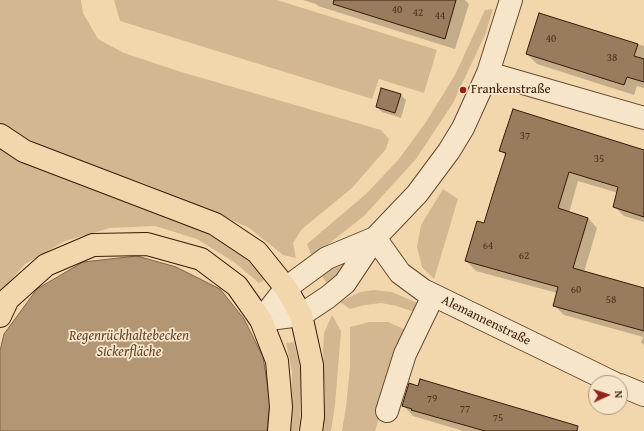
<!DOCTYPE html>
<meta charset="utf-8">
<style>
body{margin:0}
#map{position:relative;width:644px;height:431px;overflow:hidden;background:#f3d7ac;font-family:"Gentium Book Plus",serif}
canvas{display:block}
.north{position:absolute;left:588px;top:375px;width:40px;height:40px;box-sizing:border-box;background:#f7e5c9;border:1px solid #aa947c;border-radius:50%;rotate:87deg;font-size:11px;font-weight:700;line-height:16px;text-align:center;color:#361a08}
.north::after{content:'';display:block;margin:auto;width:14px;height:18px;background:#8f2418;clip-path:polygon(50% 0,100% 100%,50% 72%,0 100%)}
</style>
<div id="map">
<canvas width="644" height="431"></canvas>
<div class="north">N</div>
</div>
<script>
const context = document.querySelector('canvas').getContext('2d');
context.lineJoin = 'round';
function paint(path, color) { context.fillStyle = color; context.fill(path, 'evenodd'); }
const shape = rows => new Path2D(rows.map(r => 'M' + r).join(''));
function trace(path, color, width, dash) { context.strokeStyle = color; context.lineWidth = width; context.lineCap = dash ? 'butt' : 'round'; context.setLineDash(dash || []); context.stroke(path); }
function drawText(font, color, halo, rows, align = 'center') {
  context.font = font + ' "Gentium Book Plus",serif'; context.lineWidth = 3.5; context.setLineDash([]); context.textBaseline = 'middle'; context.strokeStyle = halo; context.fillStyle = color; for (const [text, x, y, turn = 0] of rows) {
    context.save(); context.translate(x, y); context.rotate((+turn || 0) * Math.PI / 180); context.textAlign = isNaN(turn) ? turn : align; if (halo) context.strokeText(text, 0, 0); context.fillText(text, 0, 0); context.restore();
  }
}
const green = shape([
 [0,0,81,0,83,13,98,39,124,53,178,71,381,130,389,139,386,149,352,188,302,229,293,243,296,258,283,255,248,227,143,183,95,167,24,138,0,125],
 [114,0,277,0,437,50,424,93,379,79,372,99,120,21],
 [493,9,485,35,453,103,416,159,364,216,312,257,307,244,366,194,399,159,426,122,455,75,485,10],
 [0,149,35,167,199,228,234,247,265,277,263,281,259,283,234,262,197,239,155,226,110,228,65,241,25,264,0,293],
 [443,189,458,199,434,279,422,267,417,247,421,225],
 [355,246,362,255,327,283,321,275],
 [374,290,392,292,420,304,417,313,397,306,381,303,365,305,350,309,340,302,360,292],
 [332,315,341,331,335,405,331,431,323,431,325,399,323,349,324,333],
 [369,322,388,322,406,330,375,431,342,431,346,407,350,367,350,327],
 [294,342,300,368,300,421,298,431,291,431,292,371,286,343]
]);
const water = shape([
 [137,256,176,267,220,289,244,319,263,357,270,401,267,431,0,431,0,351,4,334,37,289,83,262,137,256]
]);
const shadow = shape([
 [303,0,465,0,469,4,455,49,318,6,316,4],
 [540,14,644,46,644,88,637,86,634,95,537,64,527,54],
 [401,95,406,100,401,118,382,112,377,107],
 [501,151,644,160,644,222,624,216,614,206,618,193,578,181,569,213,588,218,597,228,584,272,644,307,644,345,641,342,643,337,564,315,554,305,557,293,476,271,466,261,485,224,506,156],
 [403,405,561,431,463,431,413,416]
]);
const building = shape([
 [334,0,456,0,445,39,333,4,334,0],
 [539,13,638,44,634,56,644,59,644,82,627,77,624,85,526,54,539,13],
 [381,88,401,94,395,113,376,107,381,88],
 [513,109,644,150,644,217,613,207,618,187,569,172,558,208,588,218,573,268,644,288,644,331,553,306,558,287,465,261,477,221,484,223,495,187,506,153,499,151,513,109],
 [420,379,578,426,577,431,485,431,411,410,412,409,402,406,409,383,418,386,420,379]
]);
const minor = shape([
 [488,73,644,118],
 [375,238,400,273,423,290,614,383],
 [261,320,301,315,328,297,345,283,375,238,417,194,449,151,463,128,488,73,511,0],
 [261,320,286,288,327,258,375,238],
 [620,385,644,395],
 [387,411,405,354,433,296]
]);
const major = shape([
 [0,135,24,151,215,224,257,252,286,288,301,315,312,365,313,417,311,431],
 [0,316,8,299,46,265,93,245,147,244,201,259,237,286,261,320,277,361,281,407,279,431]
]);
const markers = [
 [463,90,4,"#8f2418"]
];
const numberNames = [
 ["40",397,10],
 ["42",418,13],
 ["44",440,16],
 ["40",551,39],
 ["38",612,58],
 ["37",525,136],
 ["35",599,159],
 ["64",488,246],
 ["62",524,256],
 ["60",576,290],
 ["58",611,300],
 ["79",432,399],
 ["77",465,409],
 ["75",498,418]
];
const poiNames = [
 ["Frankenstraße",471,90]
];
const streetNames = [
 ["Alemannenstraße",486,321,26]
];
const waterNames = [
 ["Regenrückhaltebecken",129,336],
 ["Sickerfläche",129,352]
];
paint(green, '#d3b790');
paint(water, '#b39774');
trace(water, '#816549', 1);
paint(shadow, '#0003');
paint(building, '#987c5d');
trace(building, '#361a08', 1);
trace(minor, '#654931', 24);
trace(major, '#361a08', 24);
trace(minor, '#f7e5c9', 22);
trace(major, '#f3d7ac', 22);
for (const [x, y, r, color] of markers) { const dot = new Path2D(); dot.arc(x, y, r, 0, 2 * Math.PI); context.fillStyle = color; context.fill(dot); trace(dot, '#f7e5c9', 1.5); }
drawText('11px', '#4e321d', null, numberNames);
drawText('13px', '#361a08', '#f7e5c9', poiNames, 'left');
drawText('13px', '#361a08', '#f7e5c9', streetNames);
drawText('italic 14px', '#62462e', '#f7e5c9', waterNames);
</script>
